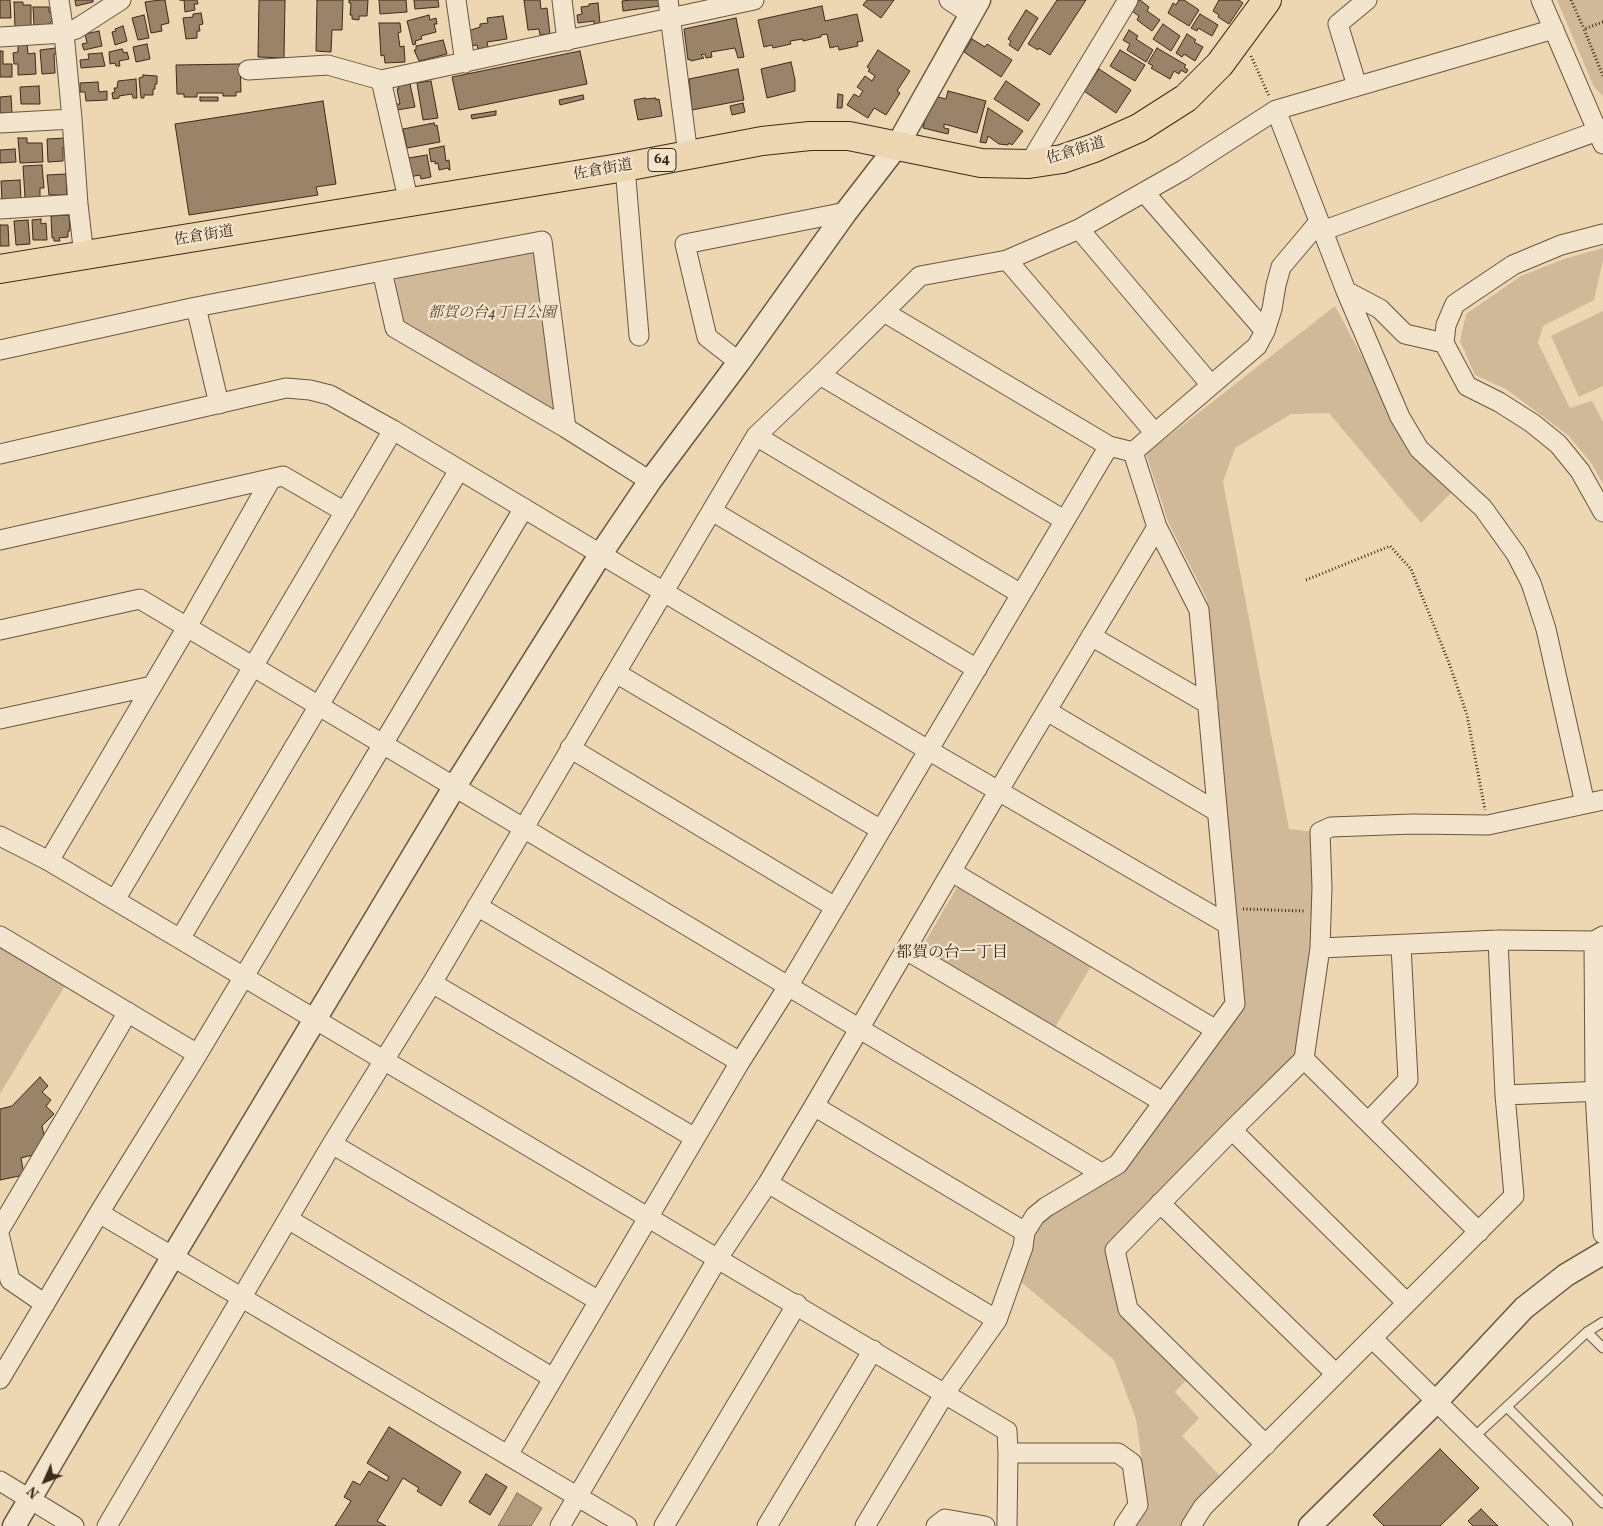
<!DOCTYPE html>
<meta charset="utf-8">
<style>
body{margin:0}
#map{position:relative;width:1603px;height:1526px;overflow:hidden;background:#edd6b2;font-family:Vollkorn,serif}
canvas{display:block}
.north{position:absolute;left:20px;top:1456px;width:50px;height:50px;-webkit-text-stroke:4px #f3e4cd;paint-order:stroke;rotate:226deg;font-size:14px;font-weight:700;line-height:20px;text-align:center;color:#3f2a19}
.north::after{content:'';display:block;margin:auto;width:18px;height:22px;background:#3f2a19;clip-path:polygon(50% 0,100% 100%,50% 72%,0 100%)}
</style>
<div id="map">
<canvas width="1603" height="1526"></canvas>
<div class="north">N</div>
</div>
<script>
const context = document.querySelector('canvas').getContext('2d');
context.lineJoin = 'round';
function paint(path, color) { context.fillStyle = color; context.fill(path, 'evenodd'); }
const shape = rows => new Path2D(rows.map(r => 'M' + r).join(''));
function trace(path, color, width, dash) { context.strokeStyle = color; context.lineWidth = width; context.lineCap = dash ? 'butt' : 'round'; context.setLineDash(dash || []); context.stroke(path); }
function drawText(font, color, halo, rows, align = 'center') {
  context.font = font + ' Vollkorn,"Noto Serif JP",serif'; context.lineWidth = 4.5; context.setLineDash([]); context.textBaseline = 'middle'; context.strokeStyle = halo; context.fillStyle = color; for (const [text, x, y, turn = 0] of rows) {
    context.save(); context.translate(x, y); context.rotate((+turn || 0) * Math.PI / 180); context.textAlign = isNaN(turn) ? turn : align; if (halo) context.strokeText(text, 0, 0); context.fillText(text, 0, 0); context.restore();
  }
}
const green = shape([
 [1557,0,1603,0,1603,96,1594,87],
 [1603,248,1603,260,1594,300,1543,326,1538,343,1570,408,1592,401,1603,422,1603,484,1592,464,1569,436,1506,389,1475,375,1460,341,1466,314,1521,276,1564,259],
 [530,252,540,259,559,405,547,411,401,324,395,282,399,273],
 [1335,306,1412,450,1452,492,1421,523,1329,413,1291,414,1235,448,1223,482,1289,829,1314,832,1314,947,1297,1054,1107,1248,1120,1314,1187,1379,1175,1392,1199,1418,1182,1436,1222,1478,1183,1526,1135,1526,1148,1504,1136,1419,1114,1360,1020,1281,1040,1222,1057,1208,1122,1169,1245,1006,1207,599,1169,524,1146,454],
 [1603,311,1603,386,1579,397,1551,336],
 [959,884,1093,963,1054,1029,921,949],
 [0,946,66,984,0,1094]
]);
const water = shape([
 [517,1493,542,1508,531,1526,498,1526,517,1493]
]);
const building = shape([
 [0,0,10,0,11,18,0,18,0,0],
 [75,0,93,0,93,2,76,6,75,0],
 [160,0,165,0,169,23,161,25,162,31,151,33,145,2,160,0],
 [180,0,197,0,198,4,194,4,195,10,185,12,184,0,180,0],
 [259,0,285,0,284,58,258,57,259,0],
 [317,0,343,0,342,30,332,30,331,52,316,51,317,0],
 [349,0,368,0,367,16,359,16,359,20,352,19,352,15,350,15,351,3,349,3,349,0],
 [379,0,406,0,407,12,380,14,379,0],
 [414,0,438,0,439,7,415,9,414,0],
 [524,0,540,0,541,9,547,8,550,34,540,35,539,29,528,30,524,0],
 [631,0,659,0,660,6,623,11,622,1,631,0],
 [867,0,894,0,881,18,863,5,867,0],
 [1057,0,1086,0,1050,55,1039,48,1038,50,1028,44,1057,0],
 [1135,0,1140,0,1149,7,1147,11,1160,20,1152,31,1137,20,1139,16,1129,9,1135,0],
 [1179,0,1184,0,1199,10,1189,26,1168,13,1173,3,1176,5,1179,0],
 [1219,0,1239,0,1243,3,1229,24,1218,17,1219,15,1213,11,1219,0],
 [14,2,23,2,23,5,31,5,31,28,15,28,14,2],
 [598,3,600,23,594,24,594,21,578,23,577,15,582,14,581,7,589,6,589,4,598,3],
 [822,6,825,21,857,14,863,41,857,42,858,46,839,50,838,46,830,48,827,34,821,35,821,37,803,41,803,39,790,41,791,44,773,48,772,45,764,47,758,20,822,6],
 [33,7,49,7,49,12,52,13,52,21,48,25,34,25,33,7],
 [1026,10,1038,18,1018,51,1009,45,1011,41,1008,39,1026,10],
 [201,13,203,24,199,25,200,31,197,31,197,38,186,39,183,18,193,17,193,14,201,13],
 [1200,14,1218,25,1212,36,1198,28,1197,31,1191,28,1200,14],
 [144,15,149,38,138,40,132,18,144,15],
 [429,15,430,20,436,18,437,24,434,24,436,32,421,36,422,39,415,41,416,44,413,45,407,21,429,15],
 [503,16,507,39,487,42,488,47,478,49,477,45,470,46,468,31,480,27,480,24,488,23,487,18,503,16],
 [736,18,744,57,738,58,735,48,711,52,712,57,706,58,705,54,701,55,704,58,691,61,690,59,688,60,684,29,736,18],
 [379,23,400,23,401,32,398,33,400,47,404,46,405,62,385,63,384,55,381,56,379,23],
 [1163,24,1180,36,1171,51,1153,39,1163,24],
 [123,26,127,41,115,45,112,32,116,31,115,29,123,26],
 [1129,30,1138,36,1136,39,1153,50,1146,62,1127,50,1130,44,1123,40,1129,30],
 [99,31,102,46,84,50,82,44,87,43,85,34,99,31],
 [1187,34,1196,40,1194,42,1203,47,1195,61,1184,54,1182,57,1176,53,1187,34],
 [972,39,985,47,987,44,1012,60,1001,77,964,52,972,39],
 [443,40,447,54,419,61,414,50,416,50,416,46,443,40],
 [27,43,28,54,35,53,36,74,18,75,18,64,14,64,13,53,18,52,18,44,27,43],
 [147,44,150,59,136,62,133,47,147,44],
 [56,48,56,54,54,54,55,73,42,74,40,50,56,48],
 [1157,48,1186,65,1184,67,1188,70,1186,73,1181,70,1179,74,1174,71,1170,79,1151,68,1153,66,1148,63,1157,48],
 [122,49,124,53,127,52,129,59,119,61,120,66,116,66,115,63,110,64,109,52,122,49],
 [878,50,910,71,897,91,900,93,886,115,874,108,868,118,847,105,854,94,859,97,863,91,857,87,865,76,872,81,875,76,868,71,870,69,867,67,878,50],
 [1120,50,1145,65,1135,81,1110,66,1120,50],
 [0,51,3,51,3,64,12,64,12,77,0,77,0,51],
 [580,51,587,84,459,110,452,77,580,51],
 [102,53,105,66,81,68,80,60,89,59,88,54,102,53],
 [791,62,795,80,795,91,767,98,761,69,791,62],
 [240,64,241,92,236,92,236,96,223,96,223,93,197,93,197,97,184,97,184,94,177,94,176,65,240,64],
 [738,69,744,100,692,110,689,79,738,69],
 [1099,69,1131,90,1116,113,1084,91,1099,69],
 [143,75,157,76,157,84,155,84,155,89,153,89,153,95,144,95,144,98,141,98,139,78,143,77,143,75],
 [136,79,137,98,133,98,132,94,119,96,119,98,113,99,112,93,115,92,114,88,117,88,118,81,136,79],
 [431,81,438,118,423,120,417,83,431,81],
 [1006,81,1040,104,1028,121,994,99,1006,81],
 [98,82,99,92,107,91,107,100,86,101,85,92,80,92,80,83,98,82],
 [410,84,415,107,397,110,396,104,400,104,397,89,399,89,398,86,410,84],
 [39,86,40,104,21,104,20,87,39,86],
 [948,91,986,101,977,133,944,124,944,128,949,129,948,134,923,128,927,110,930,111,934,96,946,99,948,91],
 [838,94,843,95,842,108,837,108,838,94],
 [583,95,584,99,560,105,559,100,583,95],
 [11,96,12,113,0,113,0,97,11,96],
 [200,97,218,97,218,101,200,101,200,97],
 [645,98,645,99,656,98,656,100,659,99,662,116,638,120,634,100,645,98],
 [323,101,336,184,316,187,318,195,189,215,175,124,323,101],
 [743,103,745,112,732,115,730,106,743,103],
 [988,108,1023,131,1012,145,1009,143,1008,145,999,144,988,136,986,143,980,142,988,108],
 [496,111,496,115,472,119,471,115,496,111],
 [434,123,435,126,437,125,440,142,407,148,403,129,434,123],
 [18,138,27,138,27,143,42,143,43,162,20,163,18,138],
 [65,138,66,147,63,147,63,161,48,162,47,139,65,138],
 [444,146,446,161,449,160,450,170,449,170,448,168,439,170,438,163,435,164,435,161,431,162,429,149,444,146],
 [15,149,16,162,0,163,0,150,15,149],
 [427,155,431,177,421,179,420,175,409,177,408,158,427,155],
 [42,165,44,188,40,188,40,197,25,198,23,166,42,165],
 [66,174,67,195,49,195,47,175,66,174],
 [20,180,21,200,2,201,1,181,20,180],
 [69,215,70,231,68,231,68,237,59,238,60,241,54,241,54,238,52,238,51,216,69,215],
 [41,219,41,224,46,223,47,240,33,240,32,220,41,219],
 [28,220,30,244,16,245,14,221,28,220],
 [0,225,8,225,9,246,0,246,0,225],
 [40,1077,48,1086,42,1092,51,1100,46,1106,54,1114,42,1126,45,1140,37,1154,21,1158,24,1175,0,1180,0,1109,12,1106,40,1077],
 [389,1427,461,1472,441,1506,417,1491,419,1488,403,1478,377,1521,386,1526,335,1526,351,1501,344,1497,353,1481,360,1485,369,1471,387,1481,389,1477,367,1463,389,1427],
 [1440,1449,1479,1488,1440,1526,1384,1526,1373,1515,1440,1449],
 [486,1474,507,1487,490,1515,469,1502,486,1474],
 [1481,1509,1498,1526,1473,1526,1468,1521,1481,1509]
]);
const path = shape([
 [1571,0,1584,29],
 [1603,22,1584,29,1603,76],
 [1251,56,1269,96],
 [1306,580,1390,546,1411,569,1449,663,1467,715,1485,810],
 [1243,909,1304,911]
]);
const service = shape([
 [1587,1332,1603,1348],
 [1507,1407,1603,1503],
 [1473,1438,1587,1332,1603,1322]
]);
const minor = shape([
 [59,0,64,33,72,119,78,204,84,256],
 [456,0,465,63],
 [562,0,567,41],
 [668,0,688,155],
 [949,0,970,14],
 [1541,0,1603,144],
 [0,37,64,33,76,29,121,0],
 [248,70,328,65,381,80,409,203],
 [381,80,754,0],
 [1357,86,1338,24,1367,0],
 [1276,110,1346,291,1400,417,1419,449,1483,508,1516,554,1531,583,1546,629,1585,804],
 [0,123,72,119],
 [1029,164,1128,0],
 [625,167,639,336],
 [1144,192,1265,331],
 [0,209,78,204],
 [1079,229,1211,385],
 [1322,231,1603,129],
 [1007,260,1154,432],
 [382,271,542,241,566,428],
 [1346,291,1380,309,1405,334,1444,343,1446,325,1455,304,1513,265,1561,245,1603,234],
 [196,307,219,404],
 [1444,343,1467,386,1499,402,1532,423,1558,444,1580,471,1603,512],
 [0,350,196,307,382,271,395,328,566,428,650,481],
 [739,362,707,337,685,244,846,212],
 [820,375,1064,520],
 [756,436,1021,594],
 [1133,452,1257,346,1265,331,1272,309,1276,285,1281,267,1319,222],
 [0,454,286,388,310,390,330,395,393,430,928,750,1227,924],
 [712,511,977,669],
 [0,540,283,476,345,512],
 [0,630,140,599,1101,1173],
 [1091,636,1208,704],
 [616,673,881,830],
 [1047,711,1216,811],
 [0,719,152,686],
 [570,748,835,907],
 [0,836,49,861,1007,1431,1008,1453,1007,1526],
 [49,861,187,627,271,479],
 [952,872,1216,1030],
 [115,900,393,430],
 [477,906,740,1062],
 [0,936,194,1052,197,1055],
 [180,939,459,470],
 [1594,941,1595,1092,1603,1234],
 [1320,948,1498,940,1594,941,1603,936],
 [906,950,1163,1102],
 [432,983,695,1138],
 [1304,1059,1479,1232],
 [1505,1095,1603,1091],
 [814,1106,1025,1232],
 [1368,1122,1408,1080,1401,946],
 [1232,1130,1407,1303],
 [332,1144,599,1301],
 [768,1183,997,1320],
 [1160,1203,1336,1374],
 [99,1213,627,1526],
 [288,1219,553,1378],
 [0,1229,128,1012],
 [0,1238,10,1280,45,1304],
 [1373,1339,1563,1526],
 [0,1379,99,1213,197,1055,524,508],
 [1266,1445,1128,1309,1115,1250,1232,1130,1304,1059,1320,948,1322,887,1320,832,1331,827,1413,824,1488,825,1603,800],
 [1008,1453,1118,1453,1132,1463,1138,1505,1124,1526],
 [508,1455,740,1062,789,985,1109,446],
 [0,1481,74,1526],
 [107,1526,332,1144,432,983,756,436,820,375,920,276,1007,260,1079,229,1183,170,1276,110,1554,29],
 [560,1526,718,1258,768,1183,814,1106,999,790,1157,527],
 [664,1526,797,1304],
 [767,1526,873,1350],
 [865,1526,945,1393,997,1320,1023,1247,1025,1232,1035,1216,1046,1207,1118,1164,1235,1004,1199,610,1157,527,1133,452,1109,446,884,312],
 [936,1526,945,1519,985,1526],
 [1191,1526,1203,1507,1514,1196,1505,1095,1498,940]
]);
const tertiary = shape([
 [14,1526,173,1256,455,786,600,555,650,481,739,362,846,212,897,146,979,0],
 [1310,1526,1436,1402,1524,1308,1566,1275,1603,1253]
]);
const primary = shape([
 [0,269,625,167,762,141,810,136,849,136,981,163,1029,164,1062,159,1094,148,1139,128,1186,98,1220,64,1267,0]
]);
const shields = [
 [662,160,28]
];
const shieldNames = [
 ["64",662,160]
];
const streetNames = [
 ["佐倉街道",1076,152,-17],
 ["佐倉街道",603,171,-10],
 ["佐倉街道",204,237,-9]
];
const parkNames = [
 ["都賀の台4丁目公園",492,314]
];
const neighbourhoodNames = [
 ["都賀の台一丁目",952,954]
];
paint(green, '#cfb998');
paint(water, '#b29c7e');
trace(water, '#846e56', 1);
paint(building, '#998369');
trace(building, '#3f2a19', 1);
trace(service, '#6a553f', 11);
trace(minor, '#6a553f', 21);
trace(tertiary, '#6a553f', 25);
trace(primary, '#3f2a19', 30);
trace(path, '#3f2a19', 3, [1, 2.5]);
trace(service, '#f3e4cd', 9);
trace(minor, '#f3e4cd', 19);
trace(tertiary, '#f3e4cd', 22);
trace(primary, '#edd6b2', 28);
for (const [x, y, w] of shields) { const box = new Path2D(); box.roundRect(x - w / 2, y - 11.5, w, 23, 4); context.fillStyle = '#f3e4cd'; context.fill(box); trace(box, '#3f2a19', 1); }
drawText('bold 14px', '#3f2a19', null, shieldNames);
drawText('15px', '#3f2a19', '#f3e4cd', streetNames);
drawText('italic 15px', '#5c4732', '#f3e4cd', parkNames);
drawText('16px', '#3f2a19', '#f3e4cd', neighbourhoodNames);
</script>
